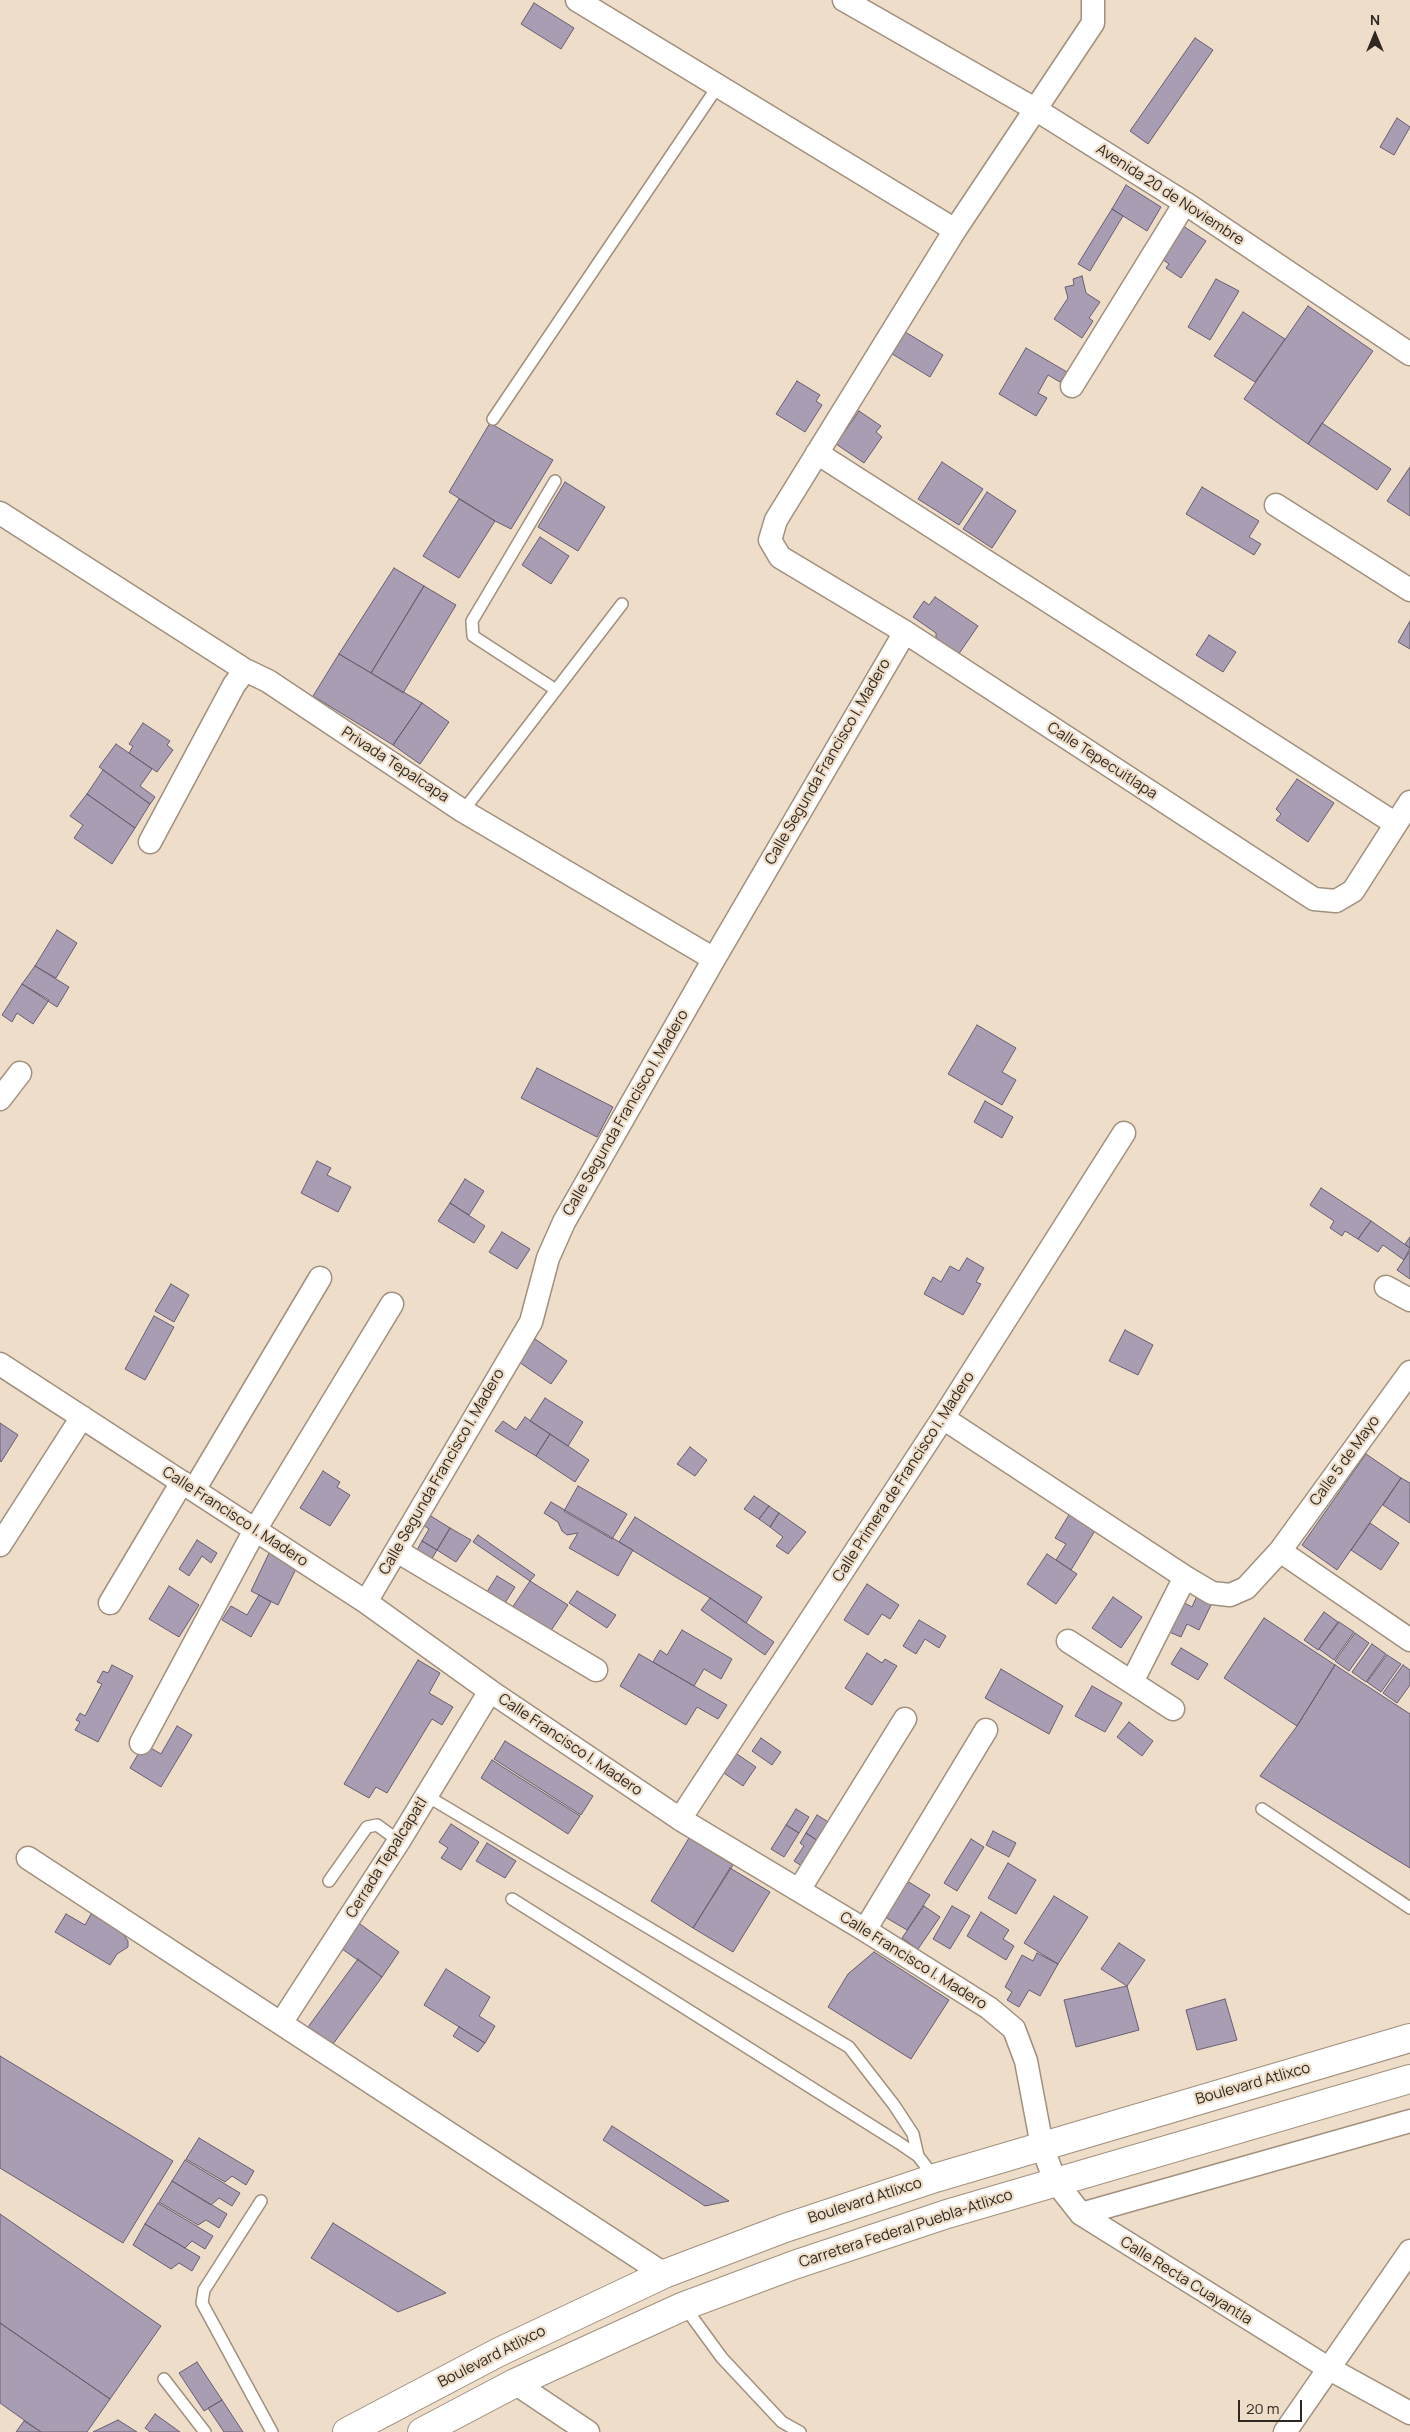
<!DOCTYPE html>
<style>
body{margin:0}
#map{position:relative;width:1410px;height:2432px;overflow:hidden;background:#eeddc8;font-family:Manrope,sans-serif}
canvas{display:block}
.north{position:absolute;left:1350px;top:10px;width:50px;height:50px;-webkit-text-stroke:4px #eeddc8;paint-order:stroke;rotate:0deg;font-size:14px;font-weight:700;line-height:20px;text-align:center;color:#2f2821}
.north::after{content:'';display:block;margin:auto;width:18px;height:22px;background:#2f2821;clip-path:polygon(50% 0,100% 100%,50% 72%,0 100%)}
.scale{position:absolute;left:1238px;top:2400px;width:64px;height:22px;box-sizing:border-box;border:2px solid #2f2821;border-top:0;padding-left:6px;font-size:15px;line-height:18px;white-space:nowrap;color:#2f2821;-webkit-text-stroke:4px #eeddc8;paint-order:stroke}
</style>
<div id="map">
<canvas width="1410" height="2432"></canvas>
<div class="north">N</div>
<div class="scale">20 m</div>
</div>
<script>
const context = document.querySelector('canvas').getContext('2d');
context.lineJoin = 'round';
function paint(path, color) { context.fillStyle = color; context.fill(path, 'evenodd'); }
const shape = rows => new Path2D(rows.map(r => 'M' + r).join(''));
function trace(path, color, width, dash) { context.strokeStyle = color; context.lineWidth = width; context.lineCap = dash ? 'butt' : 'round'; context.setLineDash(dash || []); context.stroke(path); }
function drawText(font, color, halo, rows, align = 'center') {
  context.font = font + ' Manrope,sans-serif'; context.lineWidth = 4.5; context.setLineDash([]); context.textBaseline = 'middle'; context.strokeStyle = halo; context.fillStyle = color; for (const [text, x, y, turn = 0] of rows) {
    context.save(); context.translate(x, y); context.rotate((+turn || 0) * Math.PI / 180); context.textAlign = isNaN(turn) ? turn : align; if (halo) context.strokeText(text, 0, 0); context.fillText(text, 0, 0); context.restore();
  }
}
const building = shape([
 [534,3,574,28,561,49,521,24,534,3],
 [1195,38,1213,50,1148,144,1130,131,1195,38],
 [1397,118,1410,127,1394,155,1380,147,1397,118],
 [1126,185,1161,207,1147,231,1112,209,1126,185],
 [1112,209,1123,216,1090,271,1078,264,1112,209],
 [1177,222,1206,241,1181,278,1166,268,1169,264,1155,254,1177,222],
 [1082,276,1086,293,1100,302,1089,318,1093,321,1082,338,1054,319,1068,298,1065,287,1074,285,1073,279,1082,276],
 [1216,279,1239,291,1210,340,1188,327,1216,279],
 [1308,306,1373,351,1308,444,1244,399,1308,306],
 [1243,312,1285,339,1255,382,1214,356,1243,312],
 [902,330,943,355,930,377,889,352,902,330],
 [1026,348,1067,372,1060,382,1048,375,1038,393,1047,398,1036,416,999,394,1026,348],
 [797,381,820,395,816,401,822,405,805,432,776,414,797,381],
 [859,411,881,426,876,432,882,437,864,463,836,444,859,411],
 [490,423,553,460,511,529,495,521,449,492,490,423],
 [1322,423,1391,469,1377,490,1308,444,1322,423],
 [942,462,983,489,959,525,918,499,942,462],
 [1410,467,1410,516,1387,501,1410,467],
 [565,482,605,507,578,551,538,527,565,482],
 [1202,487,1259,521,1249,537,1261,544,1254,555,1186,514,1202,487],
 [987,492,1016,511,992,548,963,529,987,492],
 [459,499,495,521,459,578,423,556,459,499],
 [540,537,569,556,551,584,522,565,540,537],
 [394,568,424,586,371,673,339,654,394,568],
 [424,586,456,605,403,693,371,673,424,586],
 [935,597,978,626,958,655,936,640,936,633,913,617,924,601,929,605,935,597],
 [1410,621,1410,649,1398,642,1410,621],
 [1209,635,1236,652,1223,672,1196,655,1209,635],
 [339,654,422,703,393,745,313,696,339,654],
 [422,703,449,722,420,764,393,745,422,703],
 [143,723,170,741,167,745,173,750,157,772,129,753,133,746,129,744,143,723],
 [116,744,152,769,140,786,155,797,150,804,99,767,116,744],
 [103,770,150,804,135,828,87,794,103,770],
 [1297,779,1334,803,1308,842,1276,820,1281,814,1276,809,1297,779],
 [87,794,135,828,112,864,74,838,83,825,70,816,87,794],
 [57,930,77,943,56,978,35,966,57,930],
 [35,966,69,987,57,1007,22,984,35,966],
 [22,984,49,1000,33,1024,17,1013,12,1022,2,1015,22,984],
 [977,1025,1016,1048,1002,1072,1016,1080,1002,1105,948,1074,977,1025],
 [537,1068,613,1107,597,1137,521,1098,537,1068],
 [985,1101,1013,1117,1002,1138,974,1122,985,1101],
 [317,1161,331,1168,327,1175,351,1187,338,1212,301,1193,317,1161],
 [465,1179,484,1191,469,1215,450,1203,465,1179],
 [1321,1188,1371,1221,1358,1239,1345,1231,1342,1236,1330,1228,1334,1221,1310,1205,1321,1188],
 [450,1203,485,1226,474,1243,438,1221,450,1203],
 [1371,1221,1410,1248,1404,1260,1383,1245,1378,1252,1358,1239,1371,1221],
 [502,1232,530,1249,517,1269,489,1252,502,1232],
 [1410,1237,1410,1248,1405,1244,1410,1237],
 [1410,1251,1410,1279,1397,1270,1410,1251],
 [967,1258,984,1268,976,1282,981,1284,963,1315,924,1294,933,1277,941,1282,950,1266,959,1271,967,1258],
 [171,1284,189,1295,174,1322,155,1311,171,1284],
 [154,1316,174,1327,145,1380,125,1369,154,1316],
 [1125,1330,1153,1345,1138,1375,1109,1361,1125,1330],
 [535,1339,567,1361,551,1384,519,1362,535,1339],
 [545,1398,583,1422,568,1446,530,1421,545,1398],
 [525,1417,550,1434,536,1456,495,1431,503,1421,516,1430,525,1417],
 [0,1423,18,1435,1,1462,0,1461,0,1423],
 [550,1434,589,1460,575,1482,536,1456,550,1434],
 [690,1447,707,1460,695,1476,677,1464,690,1447],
 [1366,1454,1401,1478,1337,1570,1302,1545,1366,1454],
 [323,1471,340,1482,337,1487,350,1495,330,1526,300,1508,323,1471],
 [1401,1478,1410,1483,1410,1523,1383,1505,1401,1478],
 [578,1486,627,1514,612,1539,564,1511,578,1486],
 [754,1496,769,1506,759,1519,744,1509,754,1496],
 [551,1502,633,1550,618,1576,569,1548,578,1533,567,1535,562,1531,558,1522,544,1513,551,1502],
 [769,1506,779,1513,770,1527,759,1519,769,1506],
 [426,1513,450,1528,437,1550,422,1541,429,1529,420,1523,426,1513],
 [779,1513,806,1532,788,1554,776,1546,783,1537,770,1527,779,1513],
 [1070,1513,1096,1529,1071,1570,1056,1560,1066,1544,1055,1538,1070,1513],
 [635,1517,762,1597,746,1623,710,1598,619,1542,635,1517],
 [1370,1523,1399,1543,1381,1570,1351,1550,1370,1523],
 [450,1528,471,1540,456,1562,437,1550,450,1528],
 [478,1535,535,1575,530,1581,473,1542,478,1535],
 [197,1540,217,1553,211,1563,202,1556,189,1576,179,1569,197,1540],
 [422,1541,437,1550,430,1562,415,1554,422,1541],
 [271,1549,299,1563,278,1605,251,1591,271,1549],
 [1047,1554,1077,1574,1056,1604,1027,1584,1047,1554],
 [497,1576,515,1587,503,1606,485,1595,497,1576],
 [530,1581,568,1605,548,1635,510,1611,530,1581],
 [867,1584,899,1605,890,1619,882,1614,868,1635,844,1620,867,1584],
 [169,1586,199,1605,179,1637,149,1619,169,1586],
 [577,1591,616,1615,607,1628,569,1603,577,1591],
 [259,1595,271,1602,251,1637,222,1620,231,1606,247,1615,259,1595],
 [1197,1596,1212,1603,1199,1630,1187,1624,1181,1637,1167,1631,1181,1601,1192,1607,1197,1596],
 [1113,1597,1142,1617,1121,1648,1092,1628,1113,1597],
 [710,1598,774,1642,765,1655,701,1610,710,1598],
 [1324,1612,1338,1622,1318,1650,1304,1640,1324,1612],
 [1264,1618,1335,1665,1297,1726,1224,1678,1264,1618],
 [919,1620,946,1636,939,1648,925,1639,916,1654,903,1646,919,1620],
 [1339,1622,1354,1632,1334,1660,1319,1649,1339,1622],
 [682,1630,732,1659,721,1679,704,1669,694,1686,653,1662,660,1650,667,1655,682,1630],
 [1355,1633,1369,1643,1349,1671,1335,1661,1355,1633],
 [1372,1644,1386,1654,1366,1682,1352,1672,1372,1644],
 [1181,1648,1208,1664,1198,1680,1171,1664,1181,1648],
 [867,1653,882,1663,885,1659,897,1666,872,1705,845,1688,867,1653],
 [639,1654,727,1705,718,1719,697,1707,686,1725,620,1686,639,1654],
 [1387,1655,1401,1664,1381,1692,1367,1682,1387,1655],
 [418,1660,440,1673,429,1693,453,1707,442,1725,432,1719,387,1793,376,1787,369,1798,344,1784,418,1660],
 [112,1665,133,1676,98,1742,75,1730,80,1722,76,1720,80,1713,85,1716,102,1684,97,1682,103,1671,108,1673,112,1665],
 [1335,1665,1410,1714,1410,1868,1260,1776,1297,1726,1335,1665],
 [1403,1665,1410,1670,1410,1685,1397,1703,1383,1693,1403,1665],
 [1001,1669,1063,1706,1049,1734,985,1698,1001,1669],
 [1092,1686,1122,1703,1105,1732,1075,1716,1092,1686],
 [1129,1722,1153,1741,1142,1756,1117,1737,1129,1722],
 [177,1726,192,1735,161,1787,130,1768,144,1744,161,1754,177,1726],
 [761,1738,781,1752,772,1765,752,1751,761,1738],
 [505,1741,593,1796,581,1815,494,1759,505,1741],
 [734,1752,756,1767,743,1786,721,1771,734,1752],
 [492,1760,580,1816,568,1834,481,1778,492,1760],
 [796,1809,809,1817,799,1833,786,1825,796,1809],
 [817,1815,830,1823,818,1841,806,1833,817,1815],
 [451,1824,479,1842,461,1870,441,1858,448,1848,439,1842,451,1824],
 [786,1825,799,1833,784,1857,771,1849,786,1825],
 [993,1831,1016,1843,1009,1857,986,1845,993,1831],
 [806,1833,818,1841,802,1866,794,1861,804,1846,800,1843,806,1833],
 [689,1838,733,1865,693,1928,651,1901,689,1838],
 [971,1839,984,1847,957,1891,944,1883,971,1839],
 [487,1843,516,1861,505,1878,476,1861,487,1843],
 [1008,1863,1036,1880,1016,1914,988,1898,1008,1863],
 [730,1868,770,1892,733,1952,693,1928,730,1868],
 [907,1881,930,1895,907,1930,885,1917,907,1881],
 [1054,1896,1088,1917,1058,1964,1024,1943,1054,1896],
 [924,1906,940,1917,918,1949,902,1938,924,1906],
 [952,1906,970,1916,950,1949,933,1939,952,1906],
 [981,1912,1009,1930,1003,1939,1014,1946,1006,1960,967,1936,981,1912],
 [66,1914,85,1925,91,1914,121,1931,128,1941,128,1947,117,1954,110,1965,55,1932,66,1914],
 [353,1919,399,1952,382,1977,335,1944,353,1919],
 [1119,1943,1145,1960,1127,1986,1101,1969,1119,1943],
 [874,1952,949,2000,911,2059,828,2007,848,1974,874,1952],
 [1037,1953,1058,1964,1040,1996,1029,1990,1019,2007,1007,2000,1012,1992,1005,1987,1022,1955,1033,1961,1037,1953],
 [358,1959,382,1977,333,2044,308,2027,358,1959],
 [446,1969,490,1997,479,2016,495,2026,485,2043,424,2005,446,1969],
 [1127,1986,1139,2030,1076,2047,1064,2000,1127,1986],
 [1225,1999,1237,2040,1197,2050,1186,2010,1225,1999],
 [459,2027,485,2043,478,2052,453,2036,459,2027],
 [0,2056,173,2161,123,2243,0,2168,0,2056],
 [612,2126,729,2201,705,2206,603,2140,612,2126],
 [199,2138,254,2171,246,2185,232,2176,225,2182,186,2159,199,2138],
 [185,2160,240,2193,232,2206,219,2198,211,2205,172,2181,185,2160],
 [172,2181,227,2214,219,2228,206,2220,198,2225,159,2202,172,2181],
 [158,2203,213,2236,205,2249,192,2241,185,2248,145,2224,158,2203],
 [0,2214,161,2326,110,2399,0,2323,0,2214],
 [333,2223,446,2293,398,2312,311,2258,333,2223],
 [145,2224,200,2257,192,2271,179,2263,171,2269,133,2245,145,2224],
 [0,2323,110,2399,87,2432,41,2432,0,2403,0,2323],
 [197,2362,222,2400,204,2411,179,2373,197,2362],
 [222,2400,243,2432,224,2432,208,2408,222,2400],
 [155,2414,180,2432,150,2432,145,2428,155,2414],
 [118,2420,137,2432,93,2432,118,2420],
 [24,2421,41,2432,16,2432,24,2421]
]);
const lane = shape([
 [493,419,718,86],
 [555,481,472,621,473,636,556,690],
 [463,811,622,604],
 [427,1796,849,2047,894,2105,913,2134,918,2156],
 [1262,1809,1410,1908],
 [329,1881,367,1827,377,1825,399,1841],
 [512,1899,899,2143,918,2156,935,2178],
 [261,2201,204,2290,202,2303,272,2432],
 [684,2306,722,2358,782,2422,800,2432],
 [164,2379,205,2432]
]);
const street = shape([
 [577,0,955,230],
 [844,0,1035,109,1185,203,1410,354],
 [1093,0,1093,23,955,230,776,520,770,540,780,557,905,632,1314,899,1336,901,1353,891,1410,802],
 [1072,386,1185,203],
 [817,453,1396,824],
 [1276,505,1410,590],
 [0,513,245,670,268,681,463,811,714,959],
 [150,842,234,685,245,670],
 [0,1099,20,1073],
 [1386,1287,1410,1300],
 [0,1364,366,1602,490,1691,680,1819,865,1930,989,2008,1014,2029,1026,2061,1042,2146,1055,2181,1081,2214,1328,2368,1410,2413],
 [943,1418,1185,1577,1212,1593,1230,1595,1246,1588,1280,1551,1410,1372],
 [194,1490,320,1278],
 [0,1545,82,1417],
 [397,1551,596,1670],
 [1280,1551,1410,1640],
 [366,1602,531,1322,548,1258,564,1222,714,959,905,632],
 [110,1603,182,1482],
 [1068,1641,1173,1709],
 [1132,1682,1185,1577],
 [141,1743,255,1530,392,1304],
 [680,1819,943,1418,1124,1133],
 [28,1858,664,2274],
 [799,1890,905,1719],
 [865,1930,986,1730],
 [281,2023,399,1841,490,1691],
 [1081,2214,1410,2121],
 [515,2383,588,2432],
 [1285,2432,1410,2251]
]);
const primary = shape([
 [347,2432,499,2352,664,2274,785,2228,935,2178,1410,2038],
 [422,2432,515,2383,684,2306,794,2265,947,2214,1410,2079]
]);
const streetNames = [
 ["Avenida 20 de Noviembre",1170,195,33],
 ["Calle Tepecuitlapa",1102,761,33],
 ["Calle Segunda Francisco I. Madero",828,762,-60],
 ["Privada Tepalcapa",395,765,33],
 ["Calle Segunda Francisco I. Madero",626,1113,-60],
 ["Calle 5 de Mayo",1345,1461,-54],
 ["Calle Segunda Francisco I. Madero",442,1472,-60],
 ["Calle Primera de Francisco I. Madero",904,1477,-57],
 ["Calle Francisco I. Madero",235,1517,33],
 ["Calle Francisco I. Madero",570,1745,34],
 ["Cerrada Tepalcapatl",387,1858,-58],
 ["Calle Francisco I. Madero",913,1961,32],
 ["Boulevard Atlixco",1253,2084,-16],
 ["Boulevard Atlixco",865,2201,-18],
 ["Carretera Federal Puebla-Atlixco",906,2229,-18],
 ["Calle Recta Cuayantla",1186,2281,32],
 ["Boulevard Atlixco",492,2357,-27]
];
paint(building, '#a89db3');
trace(building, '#685e71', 1);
trace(lane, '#a0907d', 14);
trace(street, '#a0907d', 25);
trace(primary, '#a0907d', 30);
trace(lane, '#fff', 11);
trace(street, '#fff', 22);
trace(primary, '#fff', 28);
drawText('15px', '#2f2821', '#eeddc8', streetNames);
</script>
